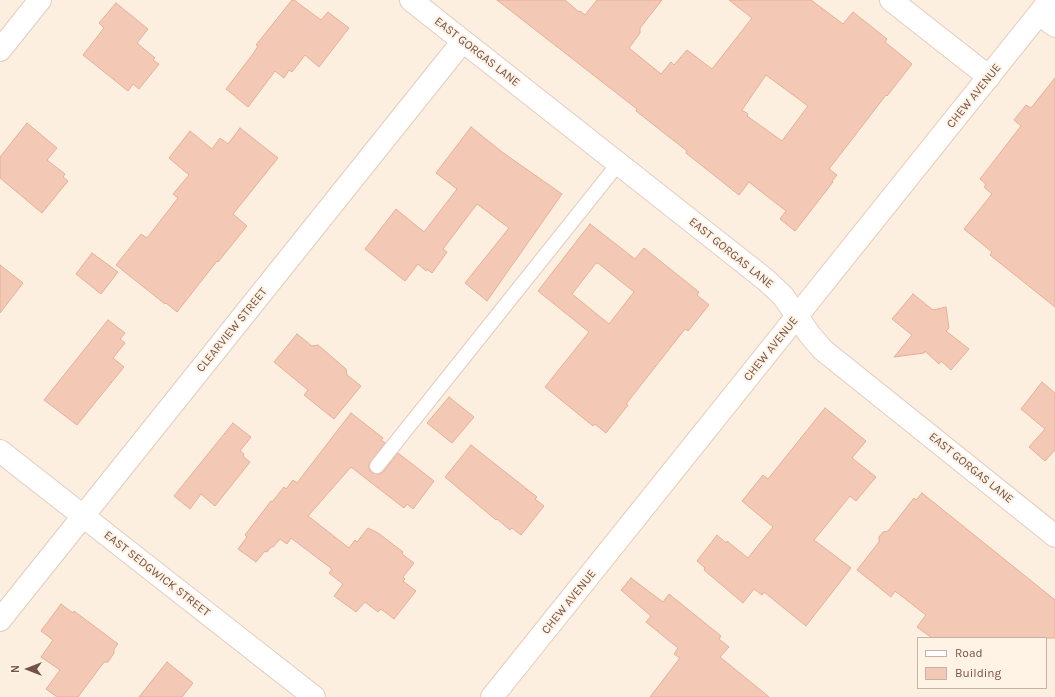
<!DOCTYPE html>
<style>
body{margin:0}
#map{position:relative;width:1055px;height:697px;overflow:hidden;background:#fdefdf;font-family:Karla,sans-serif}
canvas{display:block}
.legend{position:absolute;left:917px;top:637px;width:130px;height:52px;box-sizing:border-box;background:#fff3e6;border:1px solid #c7b3a6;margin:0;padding:5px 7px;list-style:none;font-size:12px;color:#735346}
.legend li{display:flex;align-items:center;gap:8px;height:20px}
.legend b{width:20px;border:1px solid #c7b3a6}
.north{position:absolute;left:8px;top:649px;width:40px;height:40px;-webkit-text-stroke:3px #fff3e6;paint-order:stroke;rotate:270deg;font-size:11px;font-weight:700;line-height:16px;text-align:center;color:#735346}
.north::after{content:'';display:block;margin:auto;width:14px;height:18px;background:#735346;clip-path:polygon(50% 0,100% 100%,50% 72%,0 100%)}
</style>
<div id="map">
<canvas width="1055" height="697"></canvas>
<ul class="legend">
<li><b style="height:5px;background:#fff"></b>Road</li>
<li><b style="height:11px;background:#f3c9b6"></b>Building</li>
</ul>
<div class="north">N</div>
</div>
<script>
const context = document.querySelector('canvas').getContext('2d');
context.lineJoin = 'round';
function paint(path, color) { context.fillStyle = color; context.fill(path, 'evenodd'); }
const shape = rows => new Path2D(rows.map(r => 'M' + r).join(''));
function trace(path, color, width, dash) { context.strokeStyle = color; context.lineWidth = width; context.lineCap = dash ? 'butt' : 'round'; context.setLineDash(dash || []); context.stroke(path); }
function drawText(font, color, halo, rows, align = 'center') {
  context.font = font + ' Karla,sans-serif'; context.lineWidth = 4; context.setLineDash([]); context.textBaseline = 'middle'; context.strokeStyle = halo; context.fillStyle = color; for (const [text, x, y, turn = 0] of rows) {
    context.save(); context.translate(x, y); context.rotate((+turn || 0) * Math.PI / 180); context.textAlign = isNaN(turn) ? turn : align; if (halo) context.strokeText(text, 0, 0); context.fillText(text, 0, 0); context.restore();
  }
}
const building = shape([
 [292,0,294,0,321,20,328,12,349,28,319,67,305,55,292,72,289,70,284,78,275,71,248,107,226,89,253,54,258,46,256,45,292,0],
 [497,0,565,0,579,12,580,11,585,15,597,0,662,0,640,28,640,33,629,48,661,74,671,62,674,65,687,50,712,69,752,18,729,0,811,0,843,24,853,12,887,39,885,42,912,64,887,96,886,95,829,169,837,175,832,181,833,182,795,231,780,219,786,211,749,182,739,195,686,153,687,151,636,111,637,109,497,0],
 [766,75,808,106,782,141,747,116,748,114,742,110,766,75],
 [116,3,148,29,137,43,155,58,153,60,159,64,139,89,133,84,128,91,83,55,104,28,99,23,116,3],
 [1055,78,1055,307,990,255,992,252,964,229,992,194,984,187,986,184,980,179,1021,126,1014,120,1026,105,1031,108,1055,78],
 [27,123,57,148,47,160,65,174,63,177,68,181,42,213,0,178,0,157,27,123],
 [471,127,502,152,562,194,487,301,465,283,509,228,477,204,443,249,447,252,432,273,427,269,426,271,418,264,405,281,365,249,396,209,424,232,457,189,436,173,471,127],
 [240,128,278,158,233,214,247,226,218,262,217,261,177,312,166,303,165,304,116,265,141,234,147,238,178,198,173,194,189,175,169,158,190,131,212,149,220,138,228,144,240,128],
 [590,224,635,259,644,248,699,292,697,295,709,305,688,331,685,329,626,404,628,405,606,433,595,424,593,426,545,387,589,332,538,291,590,224],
 [596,263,598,263,634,292,609,324,572,294,596,263],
 [92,253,118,272,101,294,76,274,92,253],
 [0,265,23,283,0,313,0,265],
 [913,294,933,310,946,307,949,328,946,331,969,349,951,370,941,361,939,364,925,351,924,353,894,357,912,335,892,319,913,294],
 [108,320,125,333,120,339,125,343,113,358,124,367,77,425,44,400,108,320],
 [297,334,312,346,318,345,346,369,347,375,361,386,334,419,304,395,308,390,274,362,297,334],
 [1042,382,1055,393,1055,450,1045,461,1029,447,1045,429,1021,409,1042,382],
 [449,397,474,417,452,443,427,423,449,397],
 [825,408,866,441,852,458,876,477,856,501,850,496,814,540,851,568,806,626,764,592,762,595,754,589,743,603,704,570,705,568,697,561,717,535,726,543,727,541,748,558,773,527,742,501,763,475,768,479,825,408],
 [351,413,383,438,381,440,385,443,369,464,369,469,372,473,380,474,383,472,398,453,434,481,413,509,407,504,404,508,351,467,308,516,349,548,355,540,357,542,368,528,378,533,403,552,402,554,414,563,403,577,405,579,403,581,416,591,394,619,381,609,378,612,365,602,356,612,334,596,343,584,329,573,332,569,291,538,287,544,280,539,273,547,271,547,267,552,265,551,256,562,238,549,247,537,245,535,271,501,272,502,284,487,286,489,293,480,297,483,351,413],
 [233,423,251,437,240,451,244,454,243,456,250,462,215,506,201,494,190,509,174,496,233,423],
 [471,445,537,497,535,499,544,506,521,535,512,528,510,530,497,519,496,520,445,477,471,445],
 [922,493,1055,600,1055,638,932,638,917,627,926,615,895,591,891,597,857,570,879,542,879,537,883,532,888,531,914,498,916,500,922,493],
 [631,578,663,602,669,594,721,636,719,639,729,647,720,657,769,697,650,697,680,658,674,654,678,648,646,622,651,616,621,590,631,578],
 [61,604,73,613,74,611,118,644,114,649,114,653,108,662,104,662,78,697,57,697,46,689,60,670,41,657,53,640,41,631,61,604],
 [167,662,193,683,182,697,139,697,167,662]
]);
const lane = shape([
 [377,466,618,164]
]);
const street = shape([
 [411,0,766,280,783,296,810,335,823,350,1055,536],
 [891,0,989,77],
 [1039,14,1055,26],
 [0,50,40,0],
 [0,451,314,697],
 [0,620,463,41]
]);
const secondary = shape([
 [492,697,1050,0]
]);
const streetNames = [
 ["EAST GORGAS LANE",477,52,38],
 ["CHEW AVENUE",974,96,-51],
 ["EAST GORGAS LANE",731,253,39],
 ["CLEARVIEW STREET",232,330,-51],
 ["CHEW AVENUE",771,349,-51],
 ["EAST GORGAS LANE",971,468,39],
 ["EAST SEDGWICK STREET",157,574,38],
 ["CHEW AVENUE",569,602,-51]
];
paint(building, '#f3c9b6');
trace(building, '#e6ae96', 1);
trace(lane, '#e3ccbe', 16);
trace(street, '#e3ccbe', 24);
trace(secondary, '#e8ccbb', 24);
trace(lane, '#fff', 14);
trace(street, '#fff', 22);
trace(secondary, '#fff', 22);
drawText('12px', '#735346', '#fff3e6', streetNames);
</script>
